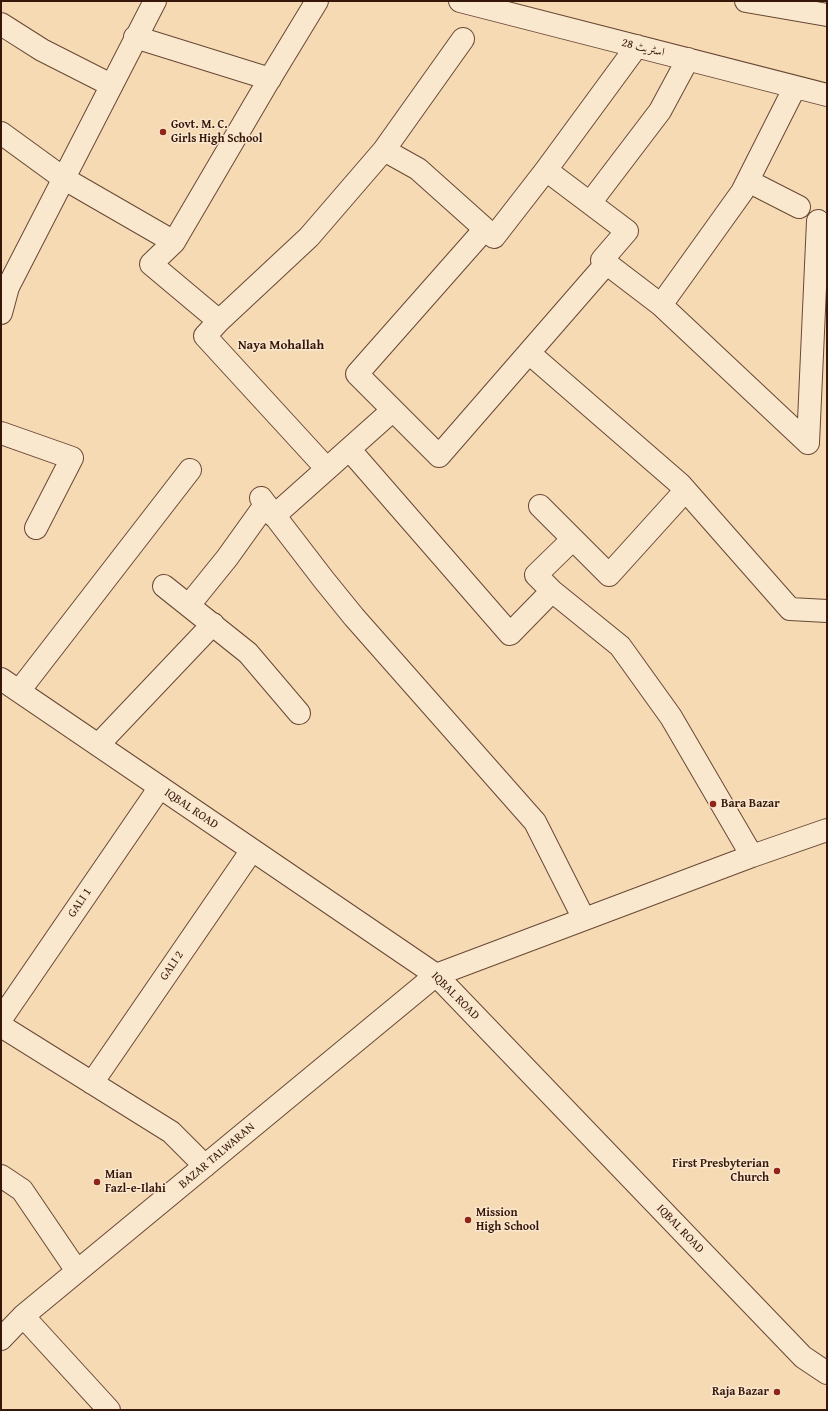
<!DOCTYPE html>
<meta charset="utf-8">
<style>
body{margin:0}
#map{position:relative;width:828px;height:1411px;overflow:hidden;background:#f6dab3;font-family:"Gentium Book Plus",serif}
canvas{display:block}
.frame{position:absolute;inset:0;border:2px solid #38170b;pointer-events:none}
</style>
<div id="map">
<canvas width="828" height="1411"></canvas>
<div class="frame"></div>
</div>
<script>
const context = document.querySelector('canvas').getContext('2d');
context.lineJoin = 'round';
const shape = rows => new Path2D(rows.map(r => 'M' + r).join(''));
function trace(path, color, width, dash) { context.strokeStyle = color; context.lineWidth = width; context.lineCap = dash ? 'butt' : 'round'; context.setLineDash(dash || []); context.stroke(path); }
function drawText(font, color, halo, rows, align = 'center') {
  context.font = font + ' "Gentium Book Plus",Amiri,serif'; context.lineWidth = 3; context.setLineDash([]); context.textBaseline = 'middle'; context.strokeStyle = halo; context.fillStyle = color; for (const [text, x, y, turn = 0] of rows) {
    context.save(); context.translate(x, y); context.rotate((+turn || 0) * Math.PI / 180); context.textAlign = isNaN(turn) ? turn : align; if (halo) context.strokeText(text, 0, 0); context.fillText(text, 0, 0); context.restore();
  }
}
const minor = shape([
 [460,1,827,95],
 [746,1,827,15],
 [1,24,42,50,111,85],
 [135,37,270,79],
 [1,133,63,178,174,242],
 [384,150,418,169,494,237,546,170,637,46],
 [546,170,627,231,602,260,661,305,808,443],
 [748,181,799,207],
 [590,203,660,111,688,59],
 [485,229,357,374,439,456,606,264],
 [661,305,742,192,795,87],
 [1,313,8,287,155,1],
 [219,321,151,264,174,242,266,85,317,1],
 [529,353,680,484,790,609,827,611],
 [1,433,72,458,36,528],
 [808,443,818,221],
 [349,449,510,634,552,591],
 [327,469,205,336,219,321,309,237,384,150,463,39],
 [261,498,324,580,354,617,535,822,584,919],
 [540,506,609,575,685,491],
 [274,516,393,410],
 [573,539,536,575,552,591,620,646,671,717,752,856],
 [164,586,248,653,299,713],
 [189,605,227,558,265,505],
 [1,679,436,975,803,1357,827,1373],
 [19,691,190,470],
 [98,745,213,624],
 [1,1019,160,787],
 [1,1026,171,1132,205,1166],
 [92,1083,252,850],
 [1,1176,22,1190,77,1271],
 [23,1316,109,1410],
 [1,1339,23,1316,436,975,752,856,827,830]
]);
const markers = [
 [163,132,4,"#8f2418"],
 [713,804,4,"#8f2418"],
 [777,1171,4,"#8f2418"],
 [97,1182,4,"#8f2418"],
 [468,1220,4,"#8f2418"],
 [777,1392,4,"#8f2418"]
];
const streetNames = [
 ["اسٹریٹ 28",643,48,14],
 ["IQBAL ROAD",191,809,34],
 ["GALI 1",80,903,-56],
 ["GALI 2",172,966,-56],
 ["IQBAL ROAD",455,996,45],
 ["BAZAR TALWARAN",217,1156,-40],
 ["IQBAL ROAD",680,1229,46]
];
const poiNames = [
 ["Govt. M. C.",171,125],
 ["Girls High School",171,139],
 ["Bara Bazar",721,804],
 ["First Presbyterian",769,1164,"right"],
 ["Church",769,1178,"right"],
 ["Mian",105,1175],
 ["Fazl-e-Ilahi",105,1189],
 ["Mission",476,1213],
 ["High School",476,1227],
 ["Raja Bazar",769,1392,"right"]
];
const neighbourhoodNames = [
 ["Naya Mohallah",281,346]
];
trace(minor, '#684835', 24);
trace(minor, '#f9e7ce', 22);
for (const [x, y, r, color] of markers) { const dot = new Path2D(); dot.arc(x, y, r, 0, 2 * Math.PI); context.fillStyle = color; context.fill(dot); trace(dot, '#f9e7ce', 1.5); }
drawText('12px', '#38170b', '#f9e7ce', streetNames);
drawText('bold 12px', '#38170b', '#f9e7ce', poiNames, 'left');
drawText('bold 13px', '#38170b', '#f9e7ce', neighbourhoodNames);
</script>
